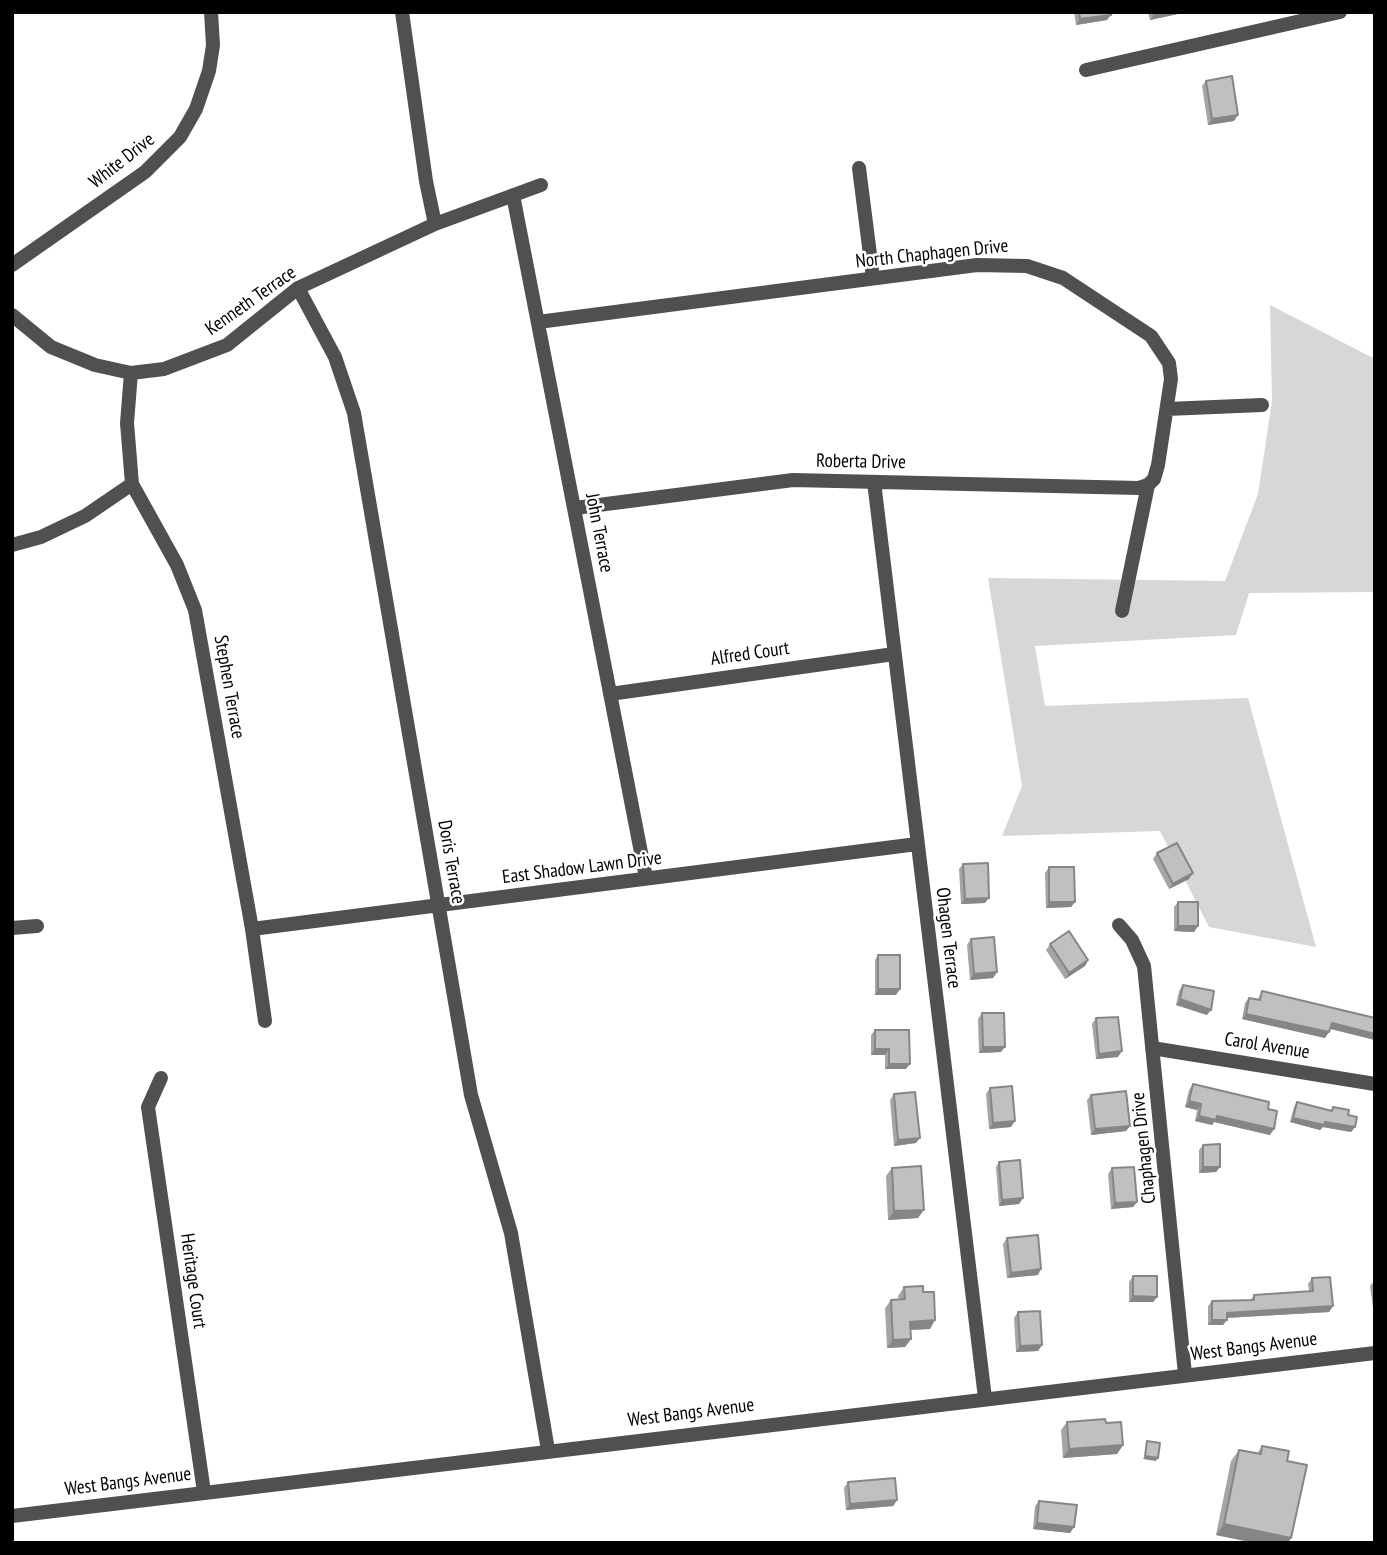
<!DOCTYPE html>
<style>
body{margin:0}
#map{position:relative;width:1387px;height:1555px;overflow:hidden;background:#fff;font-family:"PT Sans Narrow",sans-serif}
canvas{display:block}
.frame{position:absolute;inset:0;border:14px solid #000;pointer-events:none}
</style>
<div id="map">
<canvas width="1387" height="1555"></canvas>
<div class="frame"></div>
</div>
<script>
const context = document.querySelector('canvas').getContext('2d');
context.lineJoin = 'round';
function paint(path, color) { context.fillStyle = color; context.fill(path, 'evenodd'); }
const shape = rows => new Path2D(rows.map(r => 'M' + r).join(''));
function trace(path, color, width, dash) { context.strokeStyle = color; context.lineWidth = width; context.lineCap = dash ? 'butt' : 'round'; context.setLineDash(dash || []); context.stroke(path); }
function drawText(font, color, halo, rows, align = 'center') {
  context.font = font + ' "PT Sans Narrow",sans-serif'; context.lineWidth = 5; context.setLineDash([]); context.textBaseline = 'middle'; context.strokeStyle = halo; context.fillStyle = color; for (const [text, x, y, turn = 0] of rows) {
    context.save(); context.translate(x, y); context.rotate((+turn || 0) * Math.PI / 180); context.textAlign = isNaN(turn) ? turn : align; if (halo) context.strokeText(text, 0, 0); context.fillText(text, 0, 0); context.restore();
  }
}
const green = shape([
 [1270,305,1375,359,1375,592,1249,593,1236,635,1035,646,1045,706,1248,698,1316,947,1209,927,1160,831,1002,836,1022,786,988,578,1225,581,1258,494,1272,401]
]);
const minor = shape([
 [402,12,426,181,435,224],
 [1086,70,1340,12],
 [859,168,873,278],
 [513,195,646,878],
 [12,265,145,172,180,137,196,109,209,71,213,45,211,12],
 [298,288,335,357,354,413,471,1095,511,1233,548,1450],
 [12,315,51,347,95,365,131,373,164,369,227,345,298,288,435,224,541,185],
 [538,322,977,265,1027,266,1063,278,1151,336,1169,363,1171,379,1158,465,1154,479,1148,485,1122,611],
 [131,373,127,423,132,484,177,565,195,610,252,929,265,1021],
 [1167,409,1262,405],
 [874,482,985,1398],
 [575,508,793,480,1139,488,1148,485],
 [12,545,41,537,85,516,132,484],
 [610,694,894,654],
 [1119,925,1132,940,1144,966,1185,1374],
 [12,928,37,926],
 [252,929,917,844],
 [1152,1048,1375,1084],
 [161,1078,148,1107,204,1492]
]);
const tertiary = shape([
 [12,1516,1375,1353]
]);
const wall = shape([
 [1074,12,1111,12,1107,20,1076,25],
 [1148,12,1179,12,1178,14,1150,20],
 [1206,81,1234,121,1208,125,1202,86],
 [1157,853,1189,879,1169,889,1153,859],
 [963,864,985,903,961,904,959,869],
 [1049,867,1075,902,1071,907,1046,908,1045,873],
 [1178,902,1198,926,1194,932,1174,931,1174,907],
 [971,939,997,972,993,978,970,980,967,945],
 [1050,944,1088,960,1085,966,1065,979,1046,950],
 [878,955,896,995,875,995,875,960],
 [1183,985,1207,1015,1176,1005,1179,991],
 [1262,991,1375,1018,1375,1040,1330,1029,1325,1038,1242,1019,1245,1003,1249,998,1258,999],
 [982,1013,1001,1052,979,1053,978,1019],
 [1096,1018,1118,1057,1096,1059,1092,1024],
 [875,1030,906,1069,885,1069,885,1055,871,1055,871,1035],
 [1193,1084,1268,1109,1270,1135,1214,1122,1212,1125,1195,1121,1197,1110,1185,1107,1189,1090],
 [990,1088,1011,1127,989,1129,986,1094],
 [894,1094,916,1143,894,1146,890,1100],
 [1091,1095,1130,1126,1126,1131,1091,1135,1087,1100],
 [1297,1102,1331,1110,1333,1107,1348,1115,1355,1127,1351,1132,1323,1127,1320,1130,1290,1122,1294,1107],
 [1203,1145,1220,1167,1216,1172,1199,1173,1199,1150],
 [999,1162,1023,1198,1019,1204,999,1206,996,1167],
 [892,1168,918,1218,888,1220,886,1176],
 [1112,1168,1137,1202,1133,1207,1111,1209,1108,1174],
 [1007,1238,1038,1275,1007,1278,1003,1244],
 [1133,1276,1157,1297,1153,1302,1129,1302,1129,1282],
 [1312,1278,1333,1306,1329,1312,1227,1318,1223,1325,1208,1325,1208,1306,1212,1301,1250,1301,1254,1295,1309,1291,1308,1284],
 [1375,1280,1375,1308,1373,1308,1370,1286],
 [904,1287,930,1329,911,1330,911,1339,905,1347,887,1348,885,1308,891,1300,899,1299,898,1296],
 [1018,1312,1042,1345,1038,1351,1016,1352,1014,1318],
 [1067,1422,1106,1423,1123,1445,1117,1454,1063,1458,1061,1430],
 [1262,1446,1287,1461,1291,1538,1288,1543,1255,1543,1216,1535,1231,1461,1239,1450,1257,1454],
 [848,1482,897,1500,893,1506,846,1510,844,1488],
 [1039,1501,1074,1527,1070,1533,1033,1529,1035,1506]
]);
const shadedWall = shape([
 [1155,12,1179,12,1178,14,1150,20],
 [1111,15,1107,20,1076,25,1080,19],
 [1238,115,1234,121,1208,125,1212,119],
 [1193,873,1189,879,1169,889,1173,884],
 [989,898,985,903,961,904,965,899],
 [1049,902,1075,902,1071,907,1046,908],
 [1178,926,1198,926,1194,932,1174,931],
 [1088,960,1085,966,1065,979,1069,973],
 [997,972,993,978,970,980,974,974],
 [878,989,900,989,896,995,875,995],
 [1180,999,1211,1010,1207,1015,1176,1005],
 [1246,1014,1329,1032,1325,1038,1242,1019],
 [1332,1023,1375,1034,1375,1040,1328,1028],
 [983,1047,1005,1047,1001,1052,979,1053],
 [875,1049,889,1049,885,1055,871,1055],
 [1122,1051,1118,1057,1096,1059,1099,1054],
 [889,1064,910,1064,906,1069,885,1069],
 [1189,1101,1201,1104,1197,1110,1185,1107],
 [1199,1116,1217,1116,1274,1129,1270,1135,1214,1122,1212,1125,1195,1121],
 [1293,1118,1325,1122,1355,1127,1351,1132,1323,1127,1320,1130,1290,1122],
 [1015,1121,1011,1127,989,1129,993,1123],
 [1130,1126,1126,1131,1091,1135,1095,1129],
 [920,1138,916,1143,894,1146,898,1140],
 [1203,1167,1220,1167,1216,1172,1199,1173],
 [1023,1198,1019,1204,999,1206,1002,1200],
 [1137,1202,1133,1207,1111,1209,1115,1203],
 [924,1210,918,1218,888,1220,894,1211],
 [1041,1269,1038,1275,1007,1278,1011,1273],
 [1133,1296,1157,1297,1153,1302,1129,1302],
 [1333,1306,1329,1312,1223,1318,1227,1313],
 [935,1320,930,1329,904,1330,910,1322],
 [1212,1320,1227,1320,1223,1325,1208,1325],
 [911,1339,905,1347,887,1348,893,1340],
 [1042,1345,1038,1351,1016,1352,1020,1346],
 [1123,1445,1117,1454,1063,1458,1069,1449],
 [1145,1456,1158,1458,1156,1461,1143,1459],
 [897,1500,893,1506,846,1510,850,1504],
 [1037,1523,1074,1527,1070,1533,1033,1529],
 [1224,1524,1291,1538,1288,1543,1255,1543,1216,1535]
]);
const building = shape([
 [1079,12,1111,12,1111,15,1080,19,1079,12],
 [1232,76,1238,115,1212,119,1206,81,1232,76],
 [1177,843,1193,873,1173,884,1157,853,1177,843],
 [988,863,989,898,965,899,963,864,988,863],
 [1049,867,1074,867,1075,902,1049,902,1049,867],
 [1178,902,1198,902,1198,926,1178,926,1178,902],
 [1069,931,1088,960,1069,973,1050,944,1069,931],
 [994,937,997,972,974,974,971,939,994,937],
 [878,955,900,955,900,989,878,989,878,955],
 [1183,985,1214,991,1211,1010,1180,999,1183,985],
 [1262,991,1375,1018,1375,1034,1332,1023,1329,1032,1246,1014,1249,998,1260,1000,1262,991],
 [982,1013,1004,1013,1005,1047,983,1047,982,1013],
 [1118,1017,1122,1051,1099,1054,1096,1018,1118,1017],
 [875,1030,909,1030,910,1064,889,1064,889,1049,875,1049,875,1030],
 [1193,1084,1269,1102,1268,1109,1277,1111,1274,1129,1217,1116,1216,1120,1199,1116,1201,1104,1189,1101,1193,1084],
 [1012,1086,1015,1121,993,1123,990,1088,1012,1086],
 [1126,1091,1130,1126,1095,1129,1091,1095,1126,1091],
 [915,1092,920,1138,898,1140,894,1094,915,1092],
 [1297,1102,1332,1111,1333,1107,1349,1110,1348,1115,1357,1117,1355,1127,1325,1122,1324,1125,1293,1118,1297,1102],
 [1220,1144,1220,1167,1203,1167,1203,1145,1220,1144],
 [1020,1160,1023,1198,1002,1200,999,1162,1020,1160],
 [921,1166,924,1210,894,1211,892,1168,921,1166],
 [1134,1167,1137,1202,1115,1203,1112,1168,1134,1167],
 [1038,1235,1041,1269,1011,1273,1007,1238,1038,1235],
 [1133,1276,1157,1276,1157,1297,1133,1296,1133,1276],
 [1330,1277,1333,1306,1227,1313,1227,1320,1212,1320,1212,1301,1254,1300,1254,1295,1313,1291,1312,1278,1330,1277],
 [923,1286,923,1292,934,1292,935,1320,910,1322,911,1339,893,1340,891,1300,905,1299,904,1287,923,1286],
 [1040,1311,1042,1345,1020,1346,1018,1312,1040,1311],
 [1105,1419,1106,1423,1121,1422,1123,1445,1069,1449,1067,1422,1105,1419],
 [1147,1441,1160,1443,1158,1458,1145,1456,1147,1441],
 [1262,1446,1289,1451,1287,1461,1307,1465,1291,1538,1224,1524,1239,1450,1261,1454,1262,1446],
 [895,1478,897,1500,850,1504,848,1482,895,1478],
 [1039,1501,1077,1505,1074,1527,1037,1523,1039,1501]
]);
const streetNames = [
 ["White Drive",122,161,-38],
 ["North Chaphagen Drive",932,254,-6],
 ["Kenneth Terrace",251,301,-35],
 ["Roberta Drive",861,462,1],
 ["John Terrace",599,533,79],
 ["Alfred Court",750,654,-8],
 ["Stephen Terrace",229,687,80],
 ["Doris Terrace",451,862,80],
 ["East Shadow Lawn Drive",582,868,-7],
 ["Ohagen Terrace",948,938,83],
 ["Carol Avenue",1267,1046,9],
 ["Chaphagen Drive",1144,1148,-96],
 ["Heritage Court",193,1281,82],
 ["West Bangs Avenue",1254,1347,-7],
 ["West Bangs Avenue",691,1413,-7],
 ["West Bangs Avenue",128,1482,-7]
];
paint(green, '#d7d7d7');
trace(minor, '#505050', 14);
trace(tertiary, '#505050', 14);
paint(wall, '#a5a5a5');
paint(shadedWall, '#868686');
paint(building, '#c0c0c0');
trace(building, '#868686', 2);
drawText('19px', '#000', '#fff', streetNames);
</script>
